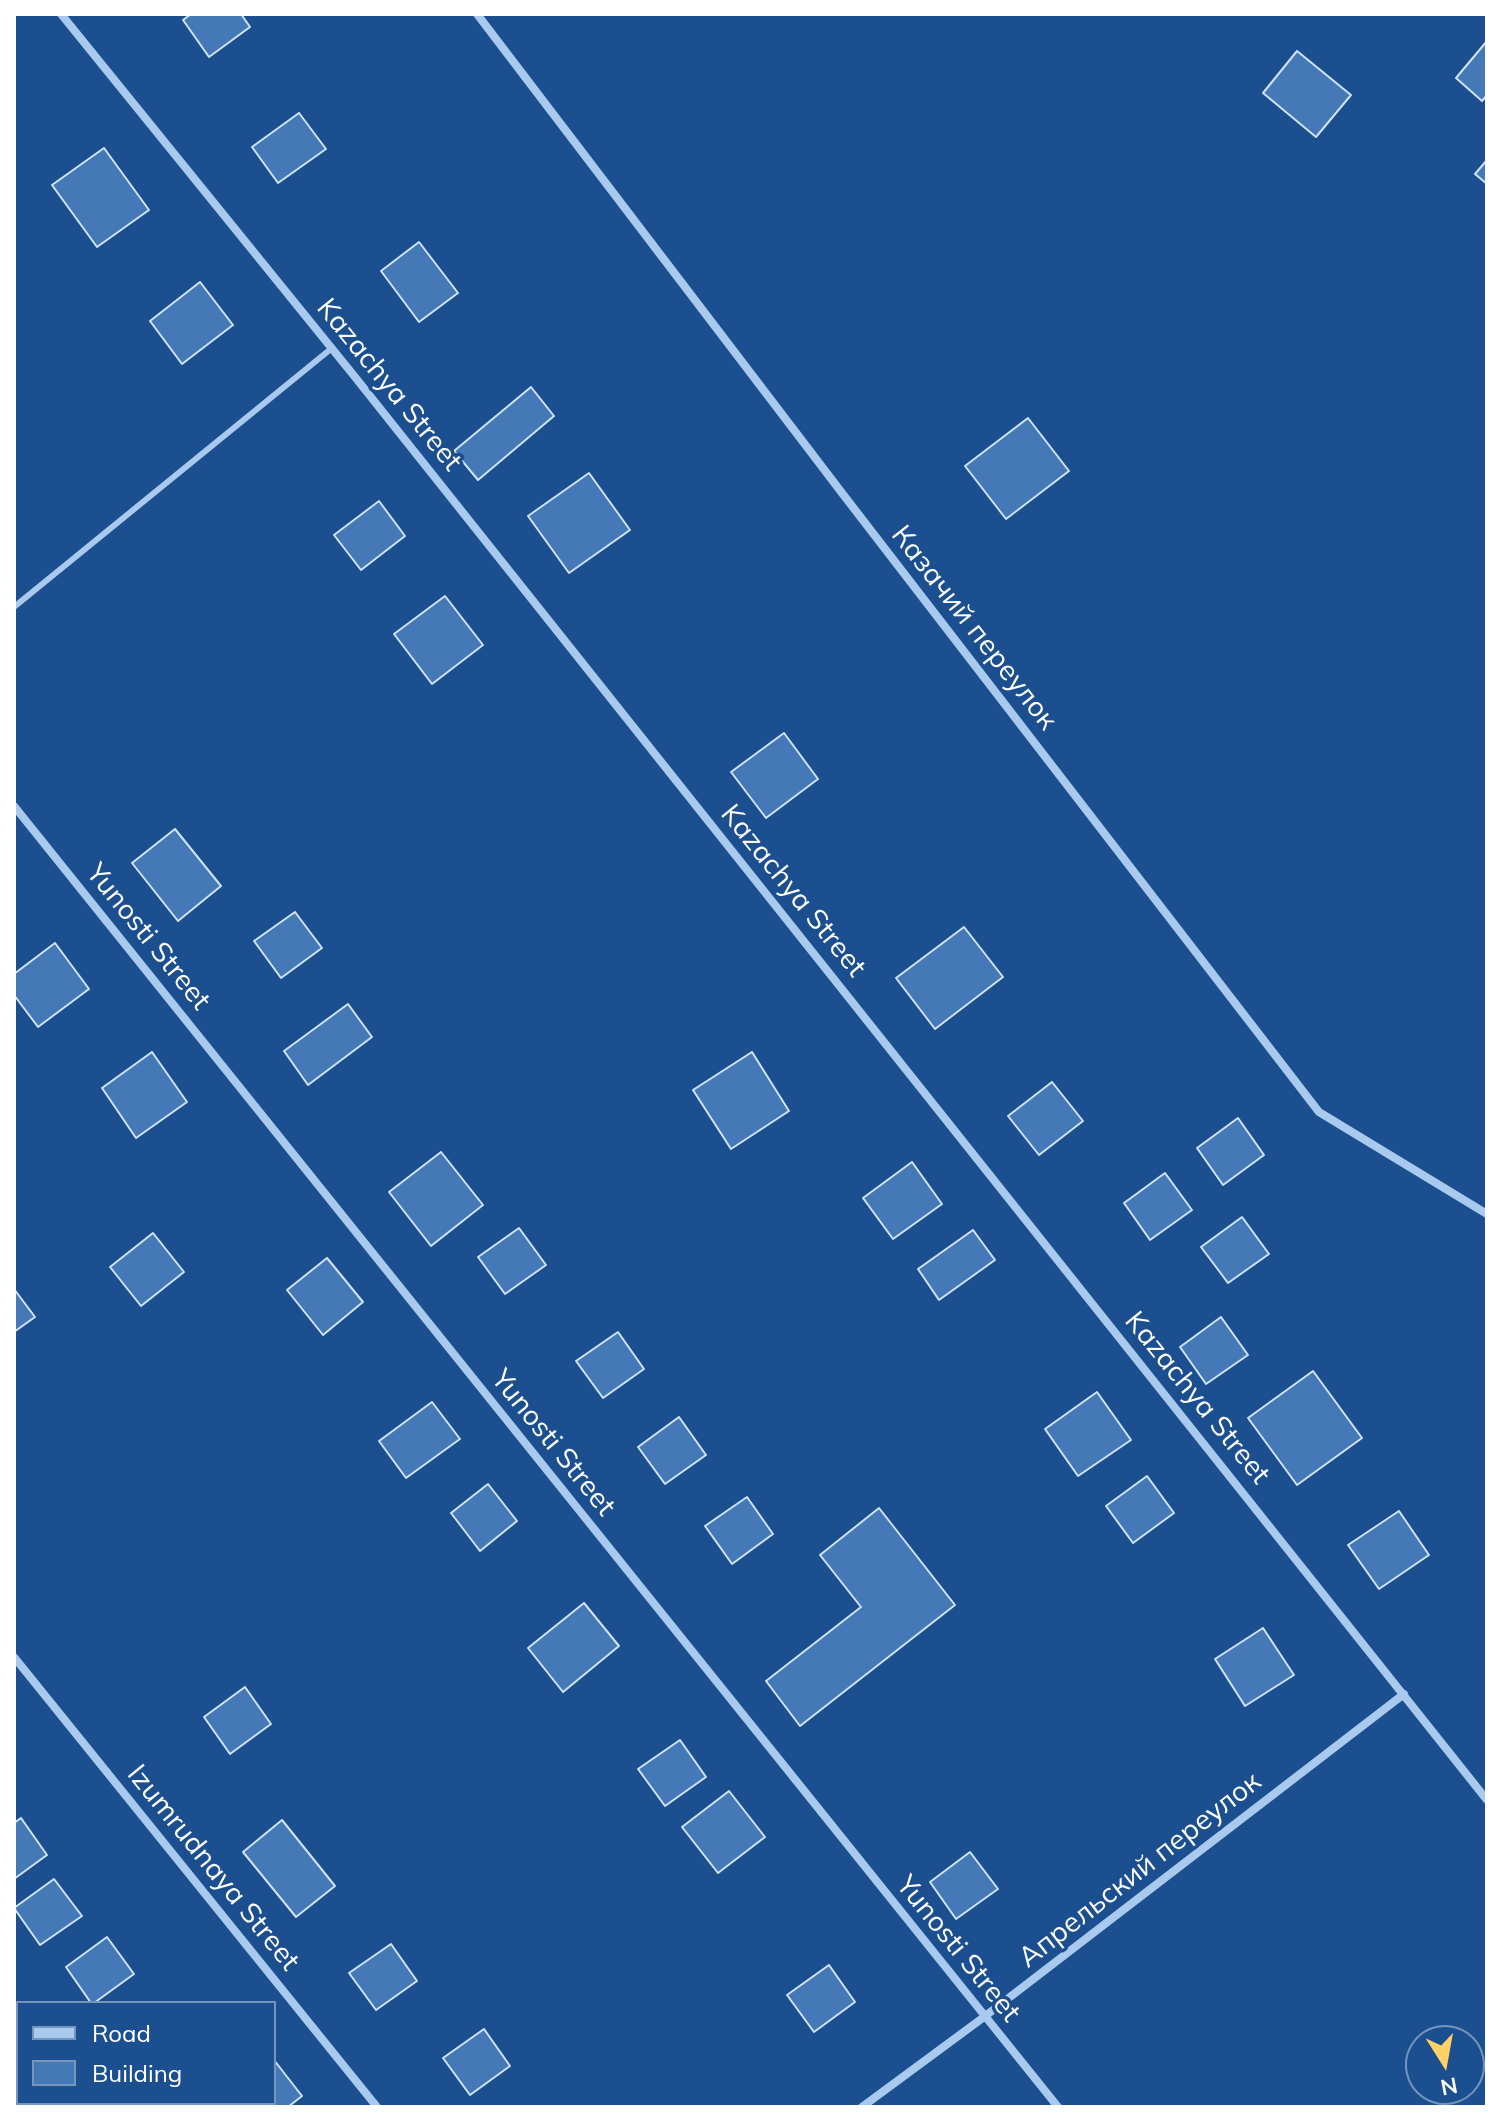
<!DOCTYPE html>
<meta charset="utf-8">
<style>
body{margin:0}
#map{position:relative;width:1501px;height:2121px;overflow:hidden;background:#1b4f8f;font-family:Mulish,sans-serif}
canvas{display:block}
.frame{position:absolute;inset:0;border:16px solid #fff;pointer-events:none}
.legend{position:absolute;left:16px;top:2001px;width:260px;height:104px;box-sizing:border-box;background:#1b4f8f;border:2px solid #7695bc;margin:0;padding:10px 14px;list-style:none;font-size:24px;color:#fff}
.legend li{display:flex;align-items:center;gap:16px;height:40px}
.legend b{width:40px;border:2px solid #7695bc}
.north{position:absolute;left:1405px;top:2025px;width:80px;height:80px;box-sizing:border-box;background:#1b4f8f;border:2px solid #7695bc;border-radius:50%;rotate:169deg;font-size:22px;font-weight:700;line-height:32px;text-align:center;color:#fff}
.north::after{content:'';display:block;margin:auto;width:28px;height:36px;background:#ffd166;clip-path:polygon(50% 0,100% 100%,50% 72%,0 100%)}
</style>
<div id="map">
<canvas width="1501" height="2121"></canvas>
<div class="frame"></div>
<ul class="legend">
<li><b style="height:10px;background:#a9c9ee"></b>Road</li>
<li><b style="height:22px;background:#4478b7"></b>Building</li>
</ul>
<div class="north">N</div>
</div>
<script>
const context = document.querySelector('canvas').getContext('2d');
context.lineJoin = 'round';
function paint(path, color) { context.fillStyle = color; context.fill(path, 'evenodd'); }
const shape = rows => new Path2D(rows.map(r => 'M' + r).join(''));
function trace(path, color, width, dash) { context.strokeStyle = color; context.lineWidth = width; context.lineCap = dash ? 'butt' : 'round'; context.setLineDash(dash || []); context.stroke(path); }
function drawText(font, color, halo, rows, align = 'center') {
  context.font = font + ' Mulish,sans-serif'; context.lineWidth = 7; context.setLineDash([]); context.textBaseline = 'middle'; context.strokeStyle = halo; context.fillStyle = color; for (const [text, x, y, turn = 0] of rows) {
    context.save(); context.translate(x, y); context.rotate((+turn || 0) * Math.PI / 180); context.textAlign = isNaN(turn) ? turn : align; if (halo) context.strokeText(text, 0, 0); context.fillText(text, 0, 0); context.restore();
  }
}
const building = shape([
 [191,14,241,14,250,27,209,57,183,20,191,14],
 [1487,41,1487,95,1482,101,1456,78,1487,41],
 [1297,51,1351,95,1316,137,1263,93,1297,51],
 [299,113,326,149,278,183,252,147,299,113],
 [104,148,149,210,97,247,52,185,104,148],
 [1487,160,1487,184,1475,174,1487,160],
 [419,242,458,293,419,322,381,271,419,242],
 [200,282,233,325,182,364,150,321,200,282],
 [531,387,554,416,478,480,454,451,531,387],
 [1028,418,1069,471,1006,519,965,466,1028,418],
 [589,473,630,530,569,573,528,516,589,473],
 [379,501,405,536,361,570,334,535,379,501],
 [445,596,483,645,432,684,394,634,445,596],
 [784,733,818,779,766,818,731,772,784,733],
 [175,829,221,886,178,921,132,863,175,829],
 [295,912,322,948,281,978,254,941,295,912],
 [964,927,1003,977,935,1029,896,978,964,927],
 [55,943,89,989,38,1027,14,995,14,974,55,943],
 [348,1004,372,1037,308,1085,284,1051,348,1004],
 [152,1052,187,1102,136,1138,102,1088,152,1052],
 [752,1052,789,1111,731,1149,693,1090,752,1052],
 [1052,1082,1083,1121,1039,1155,1008,1116,1052,1082],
 [1238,1118,1264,1155,1223,1185,1197,1148,1238,1118],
 [441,1152,483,1205,431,1246,389,1192,441,1152],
 [912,1162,942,1204,893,1239,863,1198,912,1162],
 [1165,1173,1192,1210,1150,1240,1124,1203,1165,1173],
 [1242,1217,1269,1254,1228,1283,1201,1247,1242,1217],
 [519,1228,546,1265,505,1294,478,1257,519,1228],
 [973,1230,995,1260,939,1300,918,1269,973,1230],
 [153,1233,184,1272,141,1306,110,1267,153,1233],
 [327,1258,363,1302,323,1335,287,1290,327,1258],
 [14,1289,35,1317,14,1332,14,1289],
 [1221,1317,1248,1355,1206,1384,1180,1347,1221,1317],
 [618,1332,644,1369,603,1398,576,1361,618,1332],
 [1313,1371,1362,1438,1297,1485,1248,1418,1313,1371],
 [1097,1392,1131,1440,1078,1476,1045,1429,1097,1392],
 [432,1402,460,1439,406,1478,379,1441,432,1402],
 [679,1417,706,1455,665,1484,638,1447,679,1417],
 [1147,1476,1174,1513,1133,1543,1106,1506,1147,1476],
 [488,1484,517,1521,480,1551,451,1513,488,1484],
 [747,1497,773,1534,732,1564,705,1526,747,1497],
 [879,1508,955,1605,800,1726,766,1681,861,1607,820,1555,879,1508],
 [1399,1511,1429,1555,1379,1589,1348,1545,1399,1511],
 [584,1603,619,1646,563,1692,528,1648,584,1603],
 [1263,1628,1294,1675,1245,1706,1215,1659,1263,1628],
 [245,1687,271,1724,230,1754,204,1717,245,1687],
 [680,1740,706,1777,665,1806,638,1769,680,1740],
 [729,1791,765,1837,718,1873,682,1827,729,1791],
 [21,1818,47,1855,14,1879,14,1823,21,1818],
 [282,1820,335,1886,296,1917,243,1852,282,1820],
 [970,1852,998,1889,956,1919,930,1882,970,1852],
 [54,1879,82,1916,40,1945,14,1908,54,1879],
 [107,1937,134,1974,94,2003,91,2003,66,1967,107,1937],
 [391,1944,417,1981,376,2010,349,1973,391,1944],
 [829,1965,855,2002,814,2032,787,1995,829,1965],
 [484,2029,510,2066,470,2095,443,2058,484,2029],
 [274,2060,302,2096,288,2107,246,2107,242,2103,274,2103,274,2060]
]);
const service = shape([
 [14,607,332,348]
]);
const minor = shape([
 [61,14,355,377,1487,1800],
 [477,14,842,493,1319,1112,1487,1214],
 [14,806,1058,2107],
 [14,1657,377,2107],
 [862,2107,984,2017,1404,1694]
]);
const streetNames = [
 ["Kazachya Street",389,385,51],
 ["Казачий переулок",974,628,52],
 ["Kazachya Street",793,891,51],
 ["Yunosti Street",148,937,51],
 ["Kazachya Street",1197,1398,51],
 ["Yunosti Street",553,1443,51],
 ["Izumrudnaya Street",213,1868,51],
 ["Апрельский переулок",1140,1870,-38],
 ["Yunosti Street",958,1949,51]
];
paint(building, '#4478b7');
trace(building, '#cfe3fa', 2);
trace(service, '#a9c9ee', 6);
trace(minor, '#a9c9ee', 8);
drawText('28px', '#fff', '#1b4f8f', streetNames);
</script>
